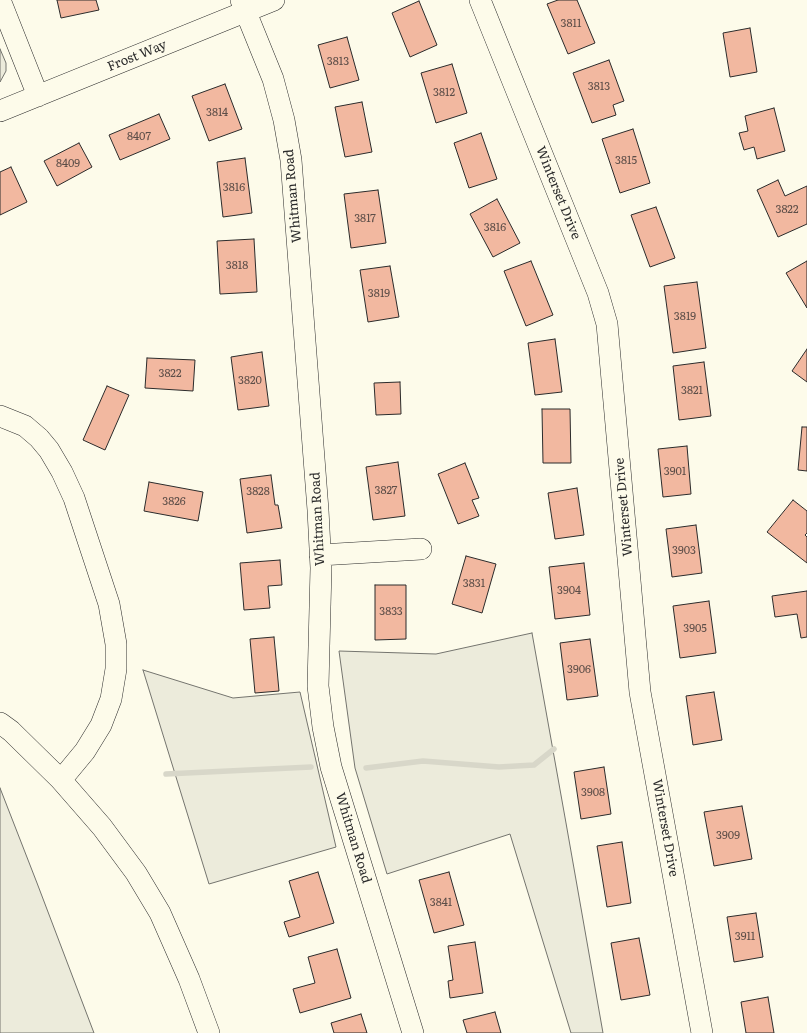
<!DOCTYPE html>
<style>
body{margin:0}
canvas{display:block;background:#fdfbea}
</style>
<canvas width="807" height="1033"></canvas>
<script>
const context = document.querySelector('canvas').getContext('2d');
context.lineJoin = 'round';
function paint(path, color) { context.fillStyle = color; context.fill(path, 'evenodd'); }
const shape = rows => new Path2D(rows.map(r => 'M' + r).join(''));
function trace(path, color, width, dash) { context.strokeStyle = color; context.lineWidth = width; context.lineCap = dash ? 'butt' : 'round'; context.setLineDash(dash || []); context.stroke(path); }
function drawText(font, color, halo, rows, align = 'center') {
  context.font = font + ' Literata,serif'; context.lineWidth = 3; context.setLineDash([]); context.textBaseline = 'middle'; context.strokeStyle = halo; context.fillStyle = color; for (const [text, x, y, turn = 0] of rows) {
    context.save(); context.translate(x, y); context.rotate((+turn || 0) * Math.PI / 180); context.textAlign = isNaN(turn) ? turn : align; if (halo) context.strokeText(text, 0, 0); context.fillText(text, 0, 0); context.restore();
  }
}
const green = shape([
 [0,49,6,63,6,71,0,82,0,49],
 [532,633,566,823,603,1033,571,1033,510,834,387,874,355,768,339,651,436,654,532,633],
 [143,670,233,698,300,692,336,847,209,884,143,670],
 [0,788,37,883,94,1033,0,1033,0,788]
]);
const stream = shape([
 [366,768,423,761,499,767,534,765,554,749],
 [166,774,311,767]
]);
const building = shape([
 [57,0,96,0,99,10,61,18,57,0],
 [558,0,577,0,595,43,568,54,547,4,558,0],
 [419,1,437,45,410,57,392,13,419,1],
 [750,28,757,72,730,77,723,33,750,28],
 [347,37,359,80,330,88,318,45,347,37],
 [609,60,624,101,613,105,616,115,592,123,573,73,609,60],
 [452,64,467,113,436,123,421,73,452,64],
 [225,84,242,129,209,141,192,96,225,84],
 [362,102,372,152,345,157,335,107,362,102],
 [774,108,785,151,757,159,754,147,744,150,739,133,748,131,745,116,774,108],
 [159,114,170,139,120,160,109,135,159,114],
 [633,129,650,183,620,193,602,139,633,129],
 [481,133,497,179,469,188,454,143,481,133],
 [79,143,92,167,57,186,44,161,79,143],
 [245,158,252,213,223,217,217,162,245,158],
 [11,167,27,202,0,215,0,172,11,167],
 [778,180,785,196,807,186,807,224,778,237,757,190,778,180],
 [378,190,386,243,351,248,344,194,378,190],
 [497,199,520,243,493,257,470,214,497,199],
 [656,207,675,258,650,267,631,215,656,207],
 [254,239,257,292,220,294,217,241,254,239],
 [531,261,553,315,526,326,504,271,531,261],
 [807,261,807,308,786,273,807,261],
 [390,266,399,317,368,322,360,270,390,266],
 [697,282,706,348,673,353,664,286,697,282],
 [555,339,562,392,535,395,528,343,555,339],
 [807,349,807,382,792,371,807,349],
 [262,352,269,406,238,410,231,357,262,352],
 [147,358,195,360,193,391,145,388,147,358],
 [704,362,711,416,679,420,673,366,704,362],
 [400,382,401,414,376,415,374,383,400,382],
 [107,386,129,395,105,450,83,440,107,386],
 [542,409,570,409,571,463,543,463,542,409],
 [802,427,807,427,807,471,798,470,802,427],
 [687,446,691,494,663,497,658,449,687,446],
 [398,462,405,516,373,520,366,467,398,462],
 [465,463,479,498,472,500,479,516,458,524,438,474,465,463],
 [271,475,275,505,278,505,282,528,247,533,240,479,271,475],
 [149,482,203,492,198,521,144,511,149,482],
 [577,488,584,535,555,539,548,493,577,488],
 [793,500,807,511,807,533,805,535,807,537,807,563,767,532,793,500],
 [696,525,702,573,672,577,666,529,696,525],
 [466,556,496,564,482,613,452,604,466,556],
 [280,560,282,585,268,586,270,608,244,610,240,563,280,560],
 [584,563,590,615,555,619,549,567,584,563],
 [375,585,406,585,406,639,375,640,375,585],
 [807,591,807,637,801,638,797,614,775,617,772,596,807,591],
 [709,601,716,653,680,658,673,606,709,601],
 [274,637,279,691,255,693,250,639,274,637],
 [590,639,598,696,567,700,560,643,590,639],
 [714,692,722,740,693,745,686,696,714,692],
 [604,767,611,814,581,819,574,772,604,767],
 [742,806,752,859,714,866,704,812,742,806],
 [622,842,631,903,607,907,597,846,622,842],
 [318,872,334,923,289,937,284,922,300,917,289,881,318,872],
 [449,872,464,925,434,933,419,880,449,872],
 [756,913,763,957,734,962,727,917,756,913],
 [639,938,650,995,621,1000,611,943,639,938],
 [475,942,483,993,450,998,448,981,453,980,448,946,475,942],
 [337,949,351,998,300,1013,293,989,315,983,308,957,337,949],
 [768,997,774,1033,746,1033,741,1002,768,997],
 [495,1012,501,1033,467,1033,463,1020,495,1012],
 [361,1014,367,1033,334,1033,331,1023,361,1014]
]);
const minor = shape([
 [0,0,38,96],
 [241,0,273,79,284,120,291,160,318,510,321,568,318,686,323,727,331,767,413,1033],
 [480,0,598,293,607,324,640,692,702,1033],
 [0,111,274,0],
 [0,416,25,426,39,438,49,450,62,472,74,498,109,604,116,644,116,669,111,699,101,725,85,751,61,780],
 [320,555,421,549],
 [0,723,11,731,61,780,102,827,136,873,160,913,189,979,209,1033]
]);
const numberNames = [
 ["3811",571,24],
 ["3813",338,62],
 ["3813",599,87],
 ["3812",444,93],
 ["3814",217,113],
 ["8407",139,137],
 ["3815",626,161],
 ["8409",68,164],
 ["3816",234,188],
 ["3822",787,210],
 ["3817",365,219],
 ["3816",495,228],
 ["3818",237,266],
 ["3819",379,294],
 ["3819",685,317],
 ["3822",170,374],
 ["3820",250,381],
 ["3821",692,391],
 ["3901",675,472],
 ["3827",386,491],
 ["3828",258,492],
 ["3826",174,502],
 ["3903",684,551],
 ["3831",474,584],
 ["3904",569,591],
 ["3833",391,612],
 ["3905",695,629],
 ["3906",579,670],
 ["3908",593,793],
 ["3909",728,836],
 ["3841",441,903],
 ["3911",745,937]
];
const streetNames = [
 ["Frost Way",137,56,-22],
 ["Winterset Drive",558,193,68],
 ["Whitman Road",293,196,-95],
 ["Winterset Drive",624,507,-95],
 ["Whitman Road",318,519,-93],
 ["Winterset Drive",665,828,80],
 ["Whitman Road",353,838,73]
];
paint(green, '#ecebdb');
trace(green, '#74746e', 1);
trace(stream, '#d8d7c9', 5.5);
paint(building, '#f2b8a0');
trace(building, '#2b2b2b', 1);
trace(minor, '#2b2b2b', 22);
trace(minor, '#fdfbea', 21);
drawText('11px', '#5d4e48', null, numberNames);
drawText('13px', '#2b2b2b', '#fdfbea', streetNames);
</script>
